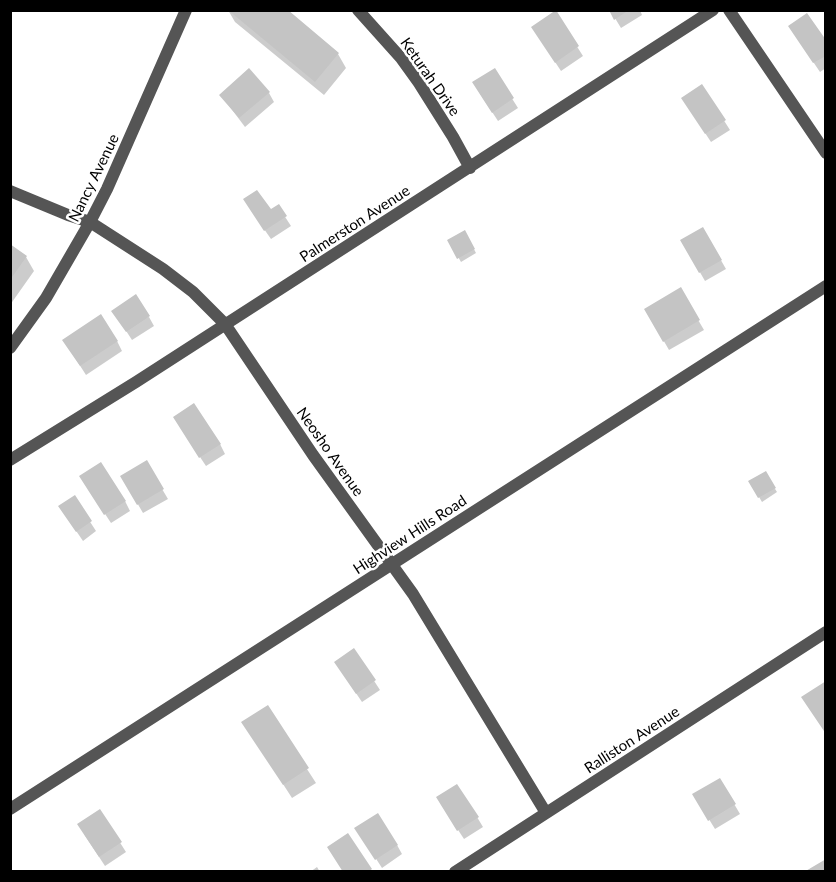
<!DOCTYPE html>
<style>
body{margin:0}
#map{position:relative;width:836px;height:882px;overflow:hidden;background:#fff;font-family:Lato,sans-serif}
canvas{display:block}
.frame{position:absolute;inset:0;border:12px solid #000;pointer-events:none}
</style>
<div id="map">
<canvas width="836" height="882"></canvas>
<div class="frame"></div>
</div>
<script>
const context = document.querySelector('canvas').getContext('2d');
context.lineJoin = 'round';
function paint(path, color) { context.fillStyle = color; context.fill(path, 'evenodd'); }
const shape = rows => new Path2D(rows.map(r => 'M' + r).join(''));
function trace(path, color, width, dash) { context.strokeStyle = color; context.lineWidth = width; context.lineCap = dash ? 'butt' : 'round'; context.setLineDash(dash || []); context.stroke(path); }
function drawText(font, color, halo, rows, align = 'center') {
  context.font = font + ' Lato,sans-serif'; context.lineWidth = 5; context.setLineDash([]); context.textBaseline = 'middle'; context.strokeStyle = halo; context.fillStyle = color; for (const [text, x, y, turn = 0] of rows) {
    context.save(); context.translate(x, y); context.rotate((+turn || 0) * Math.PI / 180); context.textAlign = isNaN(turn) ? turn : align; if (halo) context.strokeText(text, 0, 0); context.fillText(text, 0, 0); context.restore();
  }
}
const shadow = shape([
 [228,10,286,10,338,54,346,68,324,95,235,22],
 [610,10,640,10,642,15,621,28],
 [555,12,583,56,561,71,538,36],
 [795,35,826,43,826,68,820,72],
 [494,70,518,108,498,121,479,92],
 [702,86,730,130,711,142,688,107],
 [269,93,274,102,245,127,221,95],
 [278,206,291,226,271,239,250,209,270,211],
 [703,229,726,269,705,281,682,241],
 [465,232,476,253,461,262,449,241],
 [10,246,26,257,34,271,10,305],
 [680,289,704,330,669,350,646,310],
 [149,317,154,326,132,340,119,320],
 [117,341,122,351,86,375,70,350],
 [180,427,220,444,225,454,206,466],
 [146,462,168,499,143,513,122,477],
 [765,473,777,492,762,502,750,482],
 [86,485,125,501,130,511,111,523],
 [74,497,96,531,83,541,66,516],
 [354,650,380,690,362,702,341,671],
 [267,707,316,783,292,798,252,736],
 [720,780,740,814,715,829,694,795],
 [443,807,477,817,483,827,464,839],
 [100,811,126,852,105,866,84,834],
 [362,837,397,845,402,854,382,868],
 [317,867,320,872,310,872]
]);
const building = shape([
 [228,10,288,10,339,53,315,82],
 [556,10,579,46,555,63,531,27],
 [609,10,629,10,614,20],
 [807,13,826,40,826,56,813,63,788,26],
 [249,68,270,92,239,118,219,95],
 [495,68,514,98,492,113,472,82],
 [702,84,726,120,705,134,681,98],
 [257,190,271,209,279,204,287,216,264,231,243,199],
 [703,227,722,260,699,273,680,240],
 [465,230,475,249,457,259,447,240],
 [10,244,27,256,10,280],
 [681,287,700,320,663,342,644,309],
 [136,294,150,316,126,332,111,311],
 [101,314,118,341,80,366,62,340],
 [194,403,221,444,199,458,173,417],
 [147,460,164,489,137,505,120,476],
 [101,462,126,501,104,515,79,476],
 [766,471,776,488,758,498,748,481],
 [75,495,92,521,76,532,58,506],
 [354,648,376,680,356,694,334,662],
 [826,681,826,734,801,697],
 [268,705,309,768,283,785,241,722],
 [720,778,736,804,708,821,692,794],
 [457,784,479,817,457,831,436,797],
 [100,809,122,842,99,857,77,824],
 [378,813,398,845,375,860,354,828],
 [348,833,372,869,368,872,343,872,327,847],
 [826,859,826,872,804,872]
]);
const minor = shape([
 [358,10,401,58,419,83,453,137,470,168],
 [729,10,826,153],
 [10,191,68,215,90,222,163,269,193,292,225,324,313,455,413,594,546,813],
 [10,348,46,298,90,222,107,189,186,10],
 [10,460,136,382,713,10],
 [10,809,826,286],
 [455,872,826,632]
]);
const streetNames = [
 ["Keturah Drive",430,77,55],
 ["Nancy Avenue",94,178,-64],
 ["Palmerston Avenue",355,224,-33],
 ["Neosho Avenue",330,452,55],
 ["Highview Hills Road",410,535,-33],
 ["Ralliston Avenue",632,740,-33]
];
paint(shadow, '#0003');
paint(building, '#c4c4c4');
trace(minor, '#555', 12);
drawText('15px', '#000', '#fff', streetNames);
</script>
